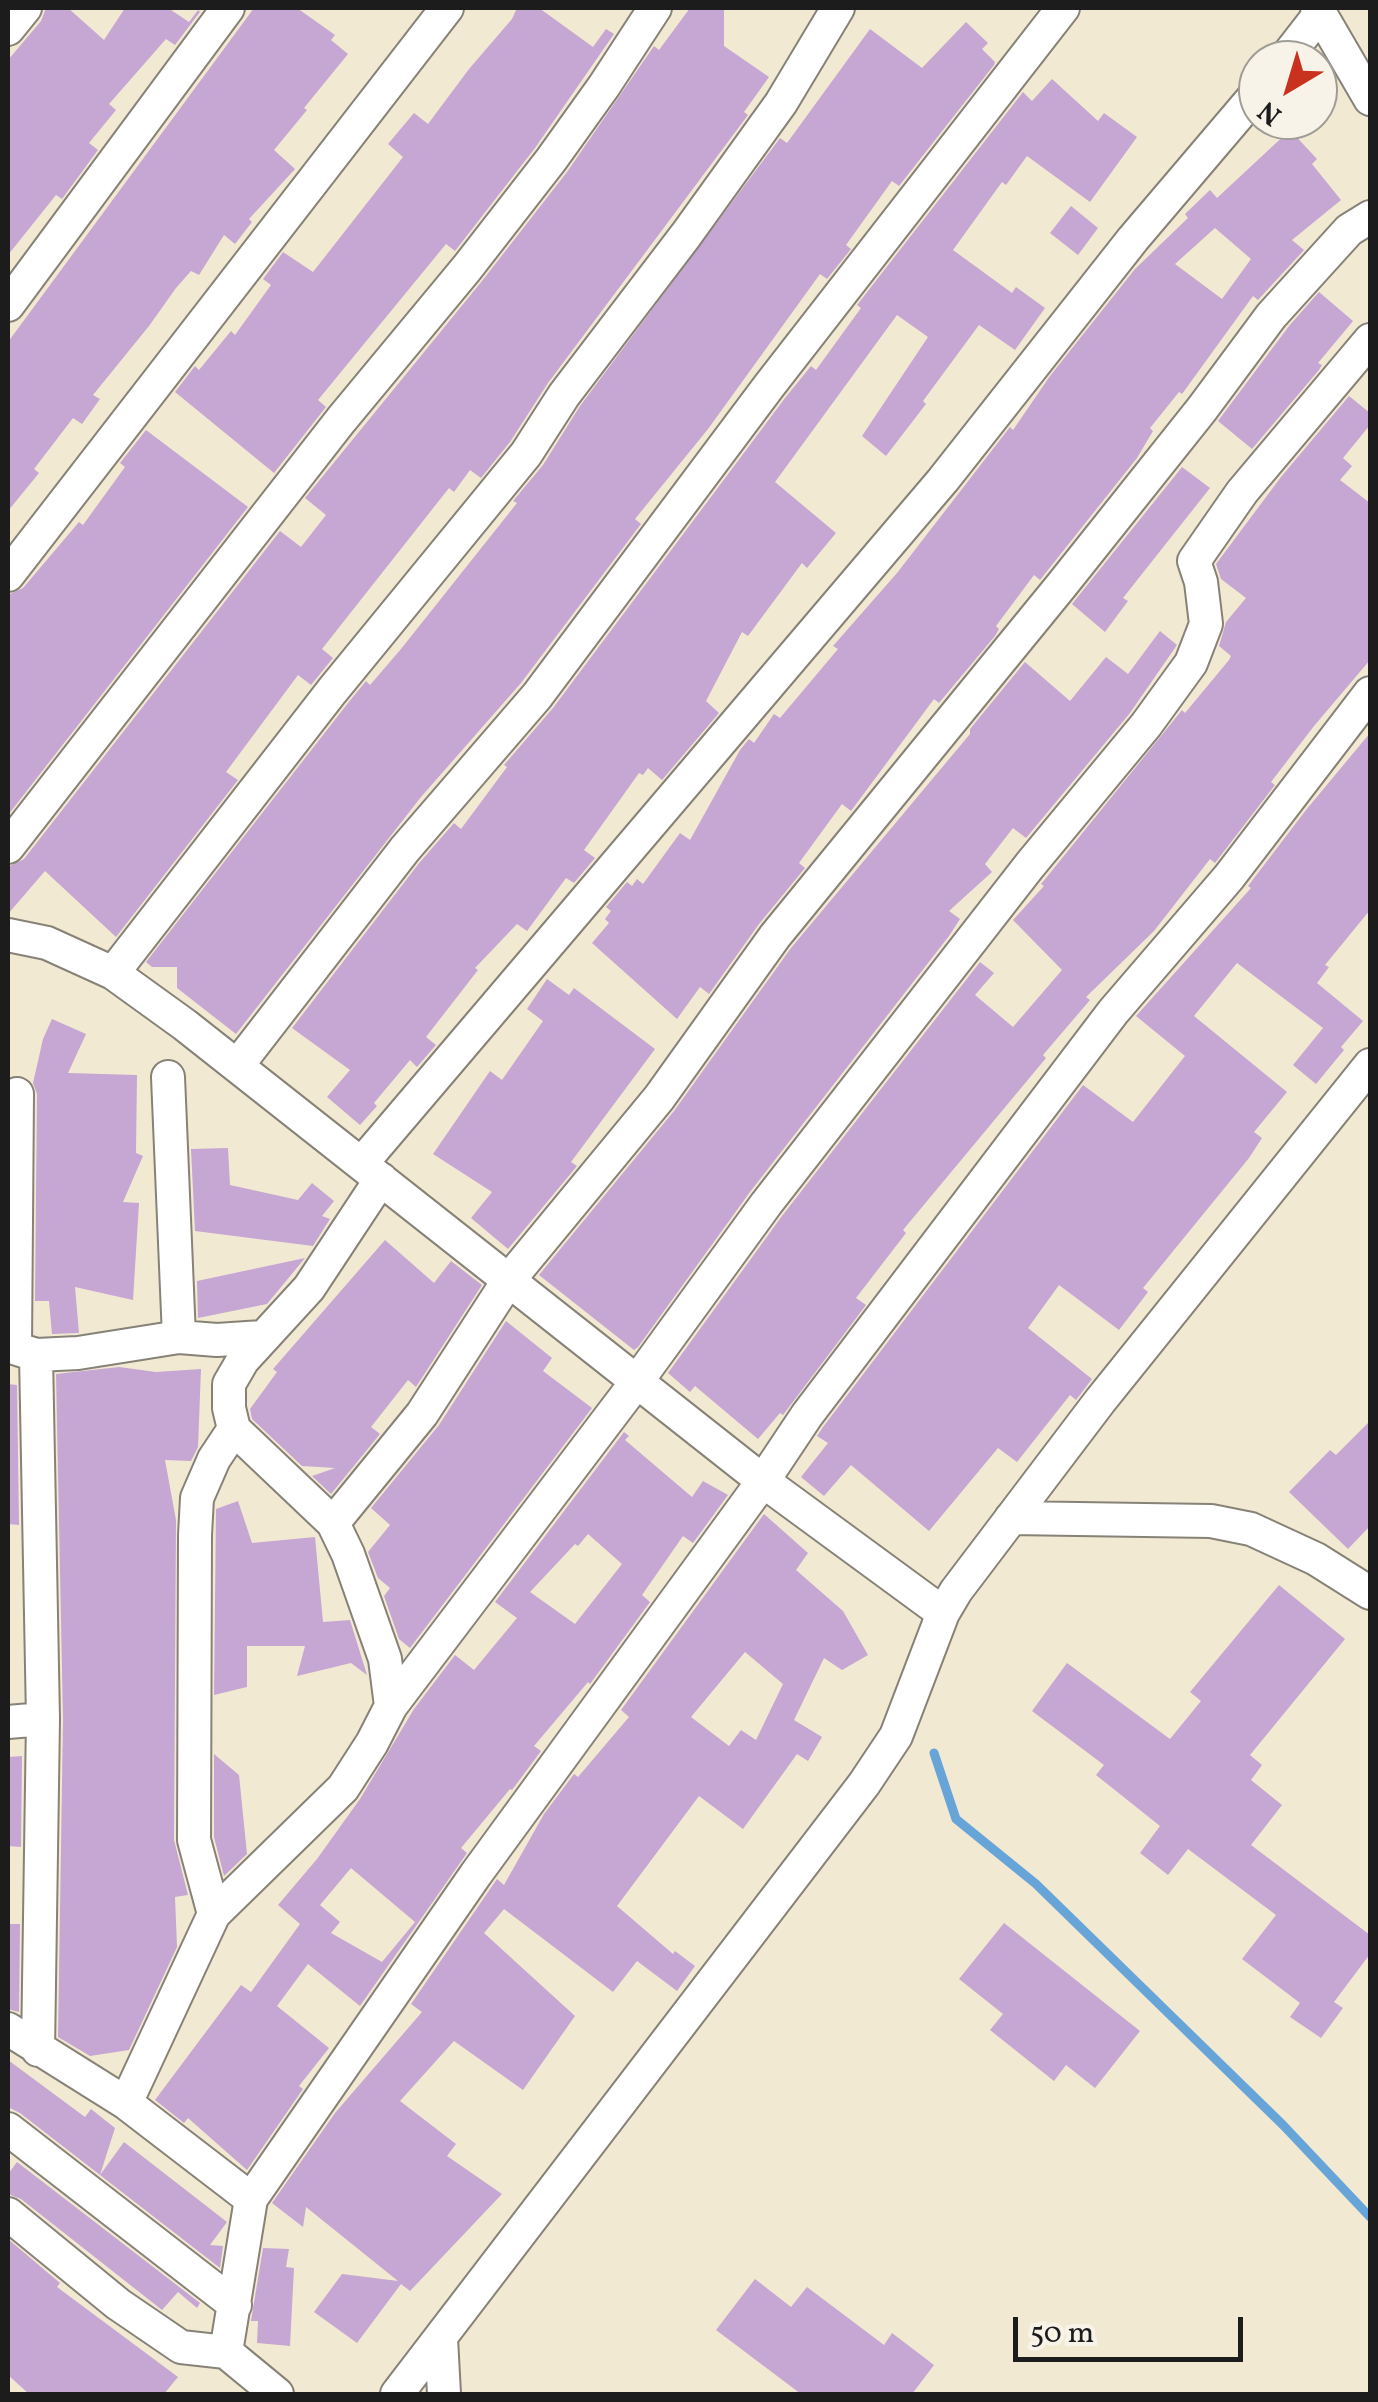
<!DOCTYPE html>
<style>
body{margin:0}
#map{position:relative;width:1378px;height:2402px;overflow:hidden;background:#f2e9d2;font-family:Vollkorn,serif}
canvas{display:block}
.frame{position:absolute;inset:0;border:10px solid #1c1c1c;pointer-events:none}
.north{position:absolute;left:1238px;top:40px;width:100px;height:100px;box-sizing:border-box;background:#f7f3e8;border:2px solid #9f9d96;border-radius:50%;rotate:218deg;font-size:28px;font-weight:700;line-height:40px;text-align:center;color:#1c1c1c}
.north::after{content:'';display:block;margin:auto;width:35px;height:45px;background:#c8321e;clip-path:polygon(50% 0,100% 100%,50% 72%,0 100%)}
.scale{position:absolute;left:1013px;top:2317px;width:230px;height:45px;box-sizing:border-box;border:5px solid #1c1c1c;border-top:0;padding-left:12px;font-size:30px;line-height:35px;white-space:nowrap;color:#1c1c1c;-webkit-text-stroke:8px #f7f3e8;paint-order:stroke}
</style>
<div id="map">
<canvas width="1378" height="2402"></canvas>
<div class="frame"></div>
<div class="north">N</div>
<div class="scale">50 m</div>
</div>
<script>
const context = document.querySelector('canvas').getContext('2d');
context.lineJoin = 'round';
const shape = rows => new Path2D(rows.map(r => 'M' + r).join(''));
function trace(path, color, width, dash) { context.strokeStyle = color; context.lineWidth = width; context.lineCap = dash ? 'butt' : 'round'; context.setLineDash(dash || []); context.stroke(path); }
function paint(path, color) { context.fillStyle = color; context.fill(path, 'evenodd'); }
const stream = shape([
 [934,1753,956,1819,1036,1884,1283,2125,1370,2217]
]);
const building = shape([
 [46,8,68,8,104,40,125,8,168,8,189,22,198,10,200,12,175,45,166,39,109,104,116,110,89,143,98,150,62,199,56,195,8,255,8,60,41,21],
 [254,8,297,8,335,35,331,40,348,54,304,108,307,110,274,150,295,169,249,219,252,222,235,244,224,235,199,275,191,271,176,288,149,326,93,395,100,399,82,424,73,418,34,469,39,473,8,511,8,342],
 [517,8,539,8,593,47,606,29,614,34,535,148,455,251,446,244,318,400,326,407,274,473,175,392,195,366,199,370,231,331,235,335,271,285,263,279,283,252,313,272,403,157,388,144,414,113,428,124,469,69,512,19],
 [690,8,724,8,724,46,769,77,744,112,748,115,548,383,510,442,481,478,470,470,454,492,449,488,322,649,333,658,311,685,298,675,226,772,238,780,116,937,45,871,8,914,8,867,24,859,280,531,301,547,326,515,305,498,482,281,567,172,654,46,659,50],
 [966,22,988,43,982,49,995,62,994,65,899,186,892,181,846,245,851,249,827,279,820,274,708,429,635,519,641,524,521,683,421,797,236,1034,177,988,177,967,152,967,146,962,348,703,366,681,370,685,401,649,517,503,513,501,543,465,580,406,780,138,787,143,870,29,922,68],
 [1052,79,1098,121,1104,113,1137,137,1090,202,1027,156,1006,185,1002,182,953,250,1012,293,1016,287,1045,308,1015,350,979,325,923,401,926,404,886,456,862,436,928,337,897,315,775,482,836,533,807,568,802,563,748,636,742,632,706,701,719,713,662,780,648,768,643,775,639,773,584,850,595,858,574,883,566,878,527,931,517,924,475,968,478,970,426,1037,436,1045,417,1067,410,1060,374,1103,377,1106,360,1125,327,1097,350,1070,292,1028,420,862,454,823,461,829,507,767,504,765,553,708,785,398,811,366,816,370,861,308,857,305,1023,92,1032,101],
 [1290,130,1317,159,1312,164,1341,200,1292,240,1304,250,1258,300,1253,296,1182,394,1179,392,1150,428,1153,431,1137,458,1040,580,1034,575,996,626,999,629,995,636,939,703,934,699,851,811,842,804,799,863,805,868,759,924,709,994,700,987,677,1019,592,943,609,923,605,919,611,911,606,907,627,882,632,886,637,879,643,884,680,833,690,840,740,750,749,739,754,743,774,714,780,718,838,649,833,646,897,573,1010,427,1013,430,1050,376,1135,269,1188,218,1185,214,1210,190,1217,198],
 [1215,228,1251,259,1222,299,1175,264],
 [1071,206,1098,228,1078,255,1050,233],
 [1319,292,1353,321,1318,363,1322,365,1319,370,1252,449,1218,421,1289,326],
 [1349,396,1370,413,1370,425,1343,458,1352,466,1340,480,1370,503,1370,660,1314,726,1271,782,1275,785,1215,863,1210,859,1154,931,1086,997,1090,1000,1043,1055,1046,1058,903,1230,906,1233,856,1298,866,1305,783,1415,780,1413,758,1439,695,1386,690,1392,668,1373,782,1216,980,962,994,973,975,995,1013,1027,1062,970,1013,920,1044,886,1041,884,1046,878,1182,710,1185,713,1229,660,1231,656,1219,646,1226,622,1246,598,1221,579,1216,564,1281,477],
 [146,430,248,507,8,815,8,595,23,588,79,522,83,525,125,467,120,463],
 [1182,467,1210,488,1123,598,1128,601,1105,632,1072,604],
 [1160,631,1177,645,1130,713,1026,838,1013,828,985,864,992,872,949,911,960,919,949,936,750,1192,638,1347,634,1350,539,1275,674,1111,791,948,970,734,970,729,1025,662,1070,701,1106,657,1128,674],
 [1370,733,1370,910,1325,965,1329,967,1317,983,1363,1021,1341,1047,1344,1050,1316,1084,1293,1065,1323,1028,1237,963,1194,1016,1287,1092,1254,1132,1262,1138,1249,1158,1143,1288,1148,1292,1119,1330,1059,1285,1028,1328,1092,1379,1076,1400,1070,1395,1017,1462,998,1448,929,1531,851,1465,824,1496,801,1477,828,1443,817,1436,823,1427,1083,1085,1133,1122,1185,1056,1136,1016,1251,888,1248,886,1306,810],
 [547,979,569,995,574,988,655,1049,571,1162,577,1166,508,1249,471,1218,492,1192,433,1154,490,1071,502,1080,543,1021,527,1009],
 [52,1019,86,1034,68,1073,137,1075,136,1153,143,1156,123,1202,139,1203,133,1300,75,1287,79,1333,52,1334,49,1301,35,1301,37,1094,33,1083,43,1039],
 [228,1148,230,1185,298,1200,312,1183,334,1201,322,1216,330,1219,313,1246,195,1231,191,1149],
 [385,1240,434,1283,451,1261,482,1285,416,1387,408,1380,371,1427,380,1434,331,1494,312,1476,335,1468,302,1466,252,1419,250,1409,277,1372,273,1369],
 [305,1258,267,1304,198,1318,197,1281],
 [506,1321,552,1358,543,1371,592,1408,410,1648,399,1639,384,1596,390,1588,378,1578,368,1552,390,1525,371,1508,439,1425],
 [119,1367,156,1372,201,1369,198,1447,191,1461,165,1460,176,1520,174,1840,188,1895,175,1897,177,1947,129,2050,90,2056,58,2037,63,1719,56,1374],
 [8,1384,17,1385,19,1525,8,1524],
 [1370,1421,1370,1526,1348,1549,1289,1492,1330,1450,1336,1455],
 [624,1432,629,1436,625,1440,692,1497,703,1481,728,1495,693,1543,683,1536,642,1595,650,1602,590,1684,588,1682,534,1746,541,1751,512,1790,510,1789,461,1848,467,1853,360,2006,308,1964,277,2006,329,2048,299,2086,303,2089,247,2170,188,2118,184,2123,155,2100,241,1985,251,1992,300,1924,278,1905,317,1859,360,1799,414,1709,455,1655,474,1670,517,1618,495,1602],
 [588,1534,622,1564,575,1624,530,1592,575,1544,578,1546],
 [351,1868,415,1922,382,1962,331,1933,340,1922,320,1905],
 [238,1501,252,1543,315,1537,323,1622,350,1620,367,1675,351,1663,297,1676,305,1646,247,1646,247,1687,214,1695,216,1509],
 [764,1514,808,1553,796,1570,843,1611,868,1655,842,1670,824,1658,794,1720,822,1737,808,1761,797,1754,743,1829,699,1796,617,1906,673,1954,675,1951,695,1966,677,1991,637,1961,613,1992,504,1909,484,1933,575,2016,523,2090,454,2041,400,2101,456,2144,447,2156,502,2194,410,2291,401,2284,357,2343,314,2312,342,2274,398,2281,306,2207,303,2227,272,2203,335,2113,422,2012,411,2004,497,1879,504,1885,544,1814,574,1774,578,1777,629,1717,621,1710],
 [745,1652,783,1684,756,1740,741,1730,729,1746,691,1717],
 [1279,1585,1345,1639,1250,1755,1262,1765,1251,1780,1282,1805,1251,1845,1370,1935,1370,1954,1334,2002,1343,2008,1321,2038,1290,2017,1300,2003,1242,1959,1276,1915,1188,1849,1168,1875,1140,1853,1160,1826,1096,1775,1104,1765,1032,1711,1067,1663,1170,1739,1201,1701,1190,1692],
 [214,1754,239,1775,247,1854,224,1876,214,1837],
 [22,1756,21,1847,8,1846,8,1757],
 [1004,1923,1140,2031,1095,2088,1066,2065,1054,2081,990,2030,1003,2014,959,1979],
 [8,1924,20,1924,19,2012,8,2009],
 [8,2060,85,2117,91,2109,115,2128,100,2175,20,2113,8,2107],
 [124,2142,227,2222,210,2245,223,2246,220,2268,100,2175],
 [17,2162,200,2303,197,2308,178,2292,162,2310,21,2199,8,2194,8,2174],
 [8,2239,60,2283,57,2287,178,2377,164,2394,29,2394,8,2375],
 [263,2248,289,2249,286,2267,294,2268,290,2346,257,2343,258,2321,251,2321],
 [755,2279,791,2307,807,2287,884,2345,892,2333,934,2365,912,2394,801,2394,716,2330]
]);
const minor = shape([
 [1317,8,1370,99],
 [8,29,25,8],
 [1284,60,1319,15],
 [8,305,228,8],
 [8,575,447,8],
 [8,847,341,420,467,268,551,160,604,86,655,8],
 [8,935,47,943,113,973,185,1025,763,1481,943,1613],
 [113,973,332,691,526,454,564,395,686,235,781,103,838,8],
 [237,1066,405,849,537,696,769,386,1063,8],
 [168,1077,179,1337],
 [362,1163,943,480,1133,239,1258,92],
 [8,1346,36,1355,78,1353,179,1337,217,1340,262,1337],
 [15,1346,17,1094],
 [36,1355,43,1719],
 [1011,1518,1211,1521,1251,1529,1316,1559,1370,1593],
 [333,1523,422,1414,508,1281,659,1098,775,936,1061,586,1202,409,1271,316,1349,230,1370,217],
 [391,1706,638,1380,766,1204,1030,865,1146,725,1191,663,1206,624,1201,582,1194,561,1242,492,1370,340],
 [8,1722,43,1719,38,2050],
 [214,1914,194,1840,195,1535,197,1498,214,1459,234,1429],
 [8,2029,126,2103,251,2199],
 [126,2103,214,1914,343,1788,372,1743,391,1706,385,1659,348,1554,333,1523,234,1429,229,1408,229,1384,243,1360,309,1288,381,1179],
 [8,2129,235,2305],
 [8,2214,118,2304,181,2347,226,2352,277,2394],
 [441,2338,444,2394],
 [226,2352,251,2199,476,1874,763,1481,807,1415,1113,1012,1229,877,1370,693],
 [397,2394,864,1784,896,1736,943,1613,956,1591,1100,1401,1370,1065]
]);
trace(stream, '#67a5d9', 9);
paint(building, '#c6a6d2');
trace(minor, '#878277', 36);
trace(minor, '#fff', 32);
</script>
